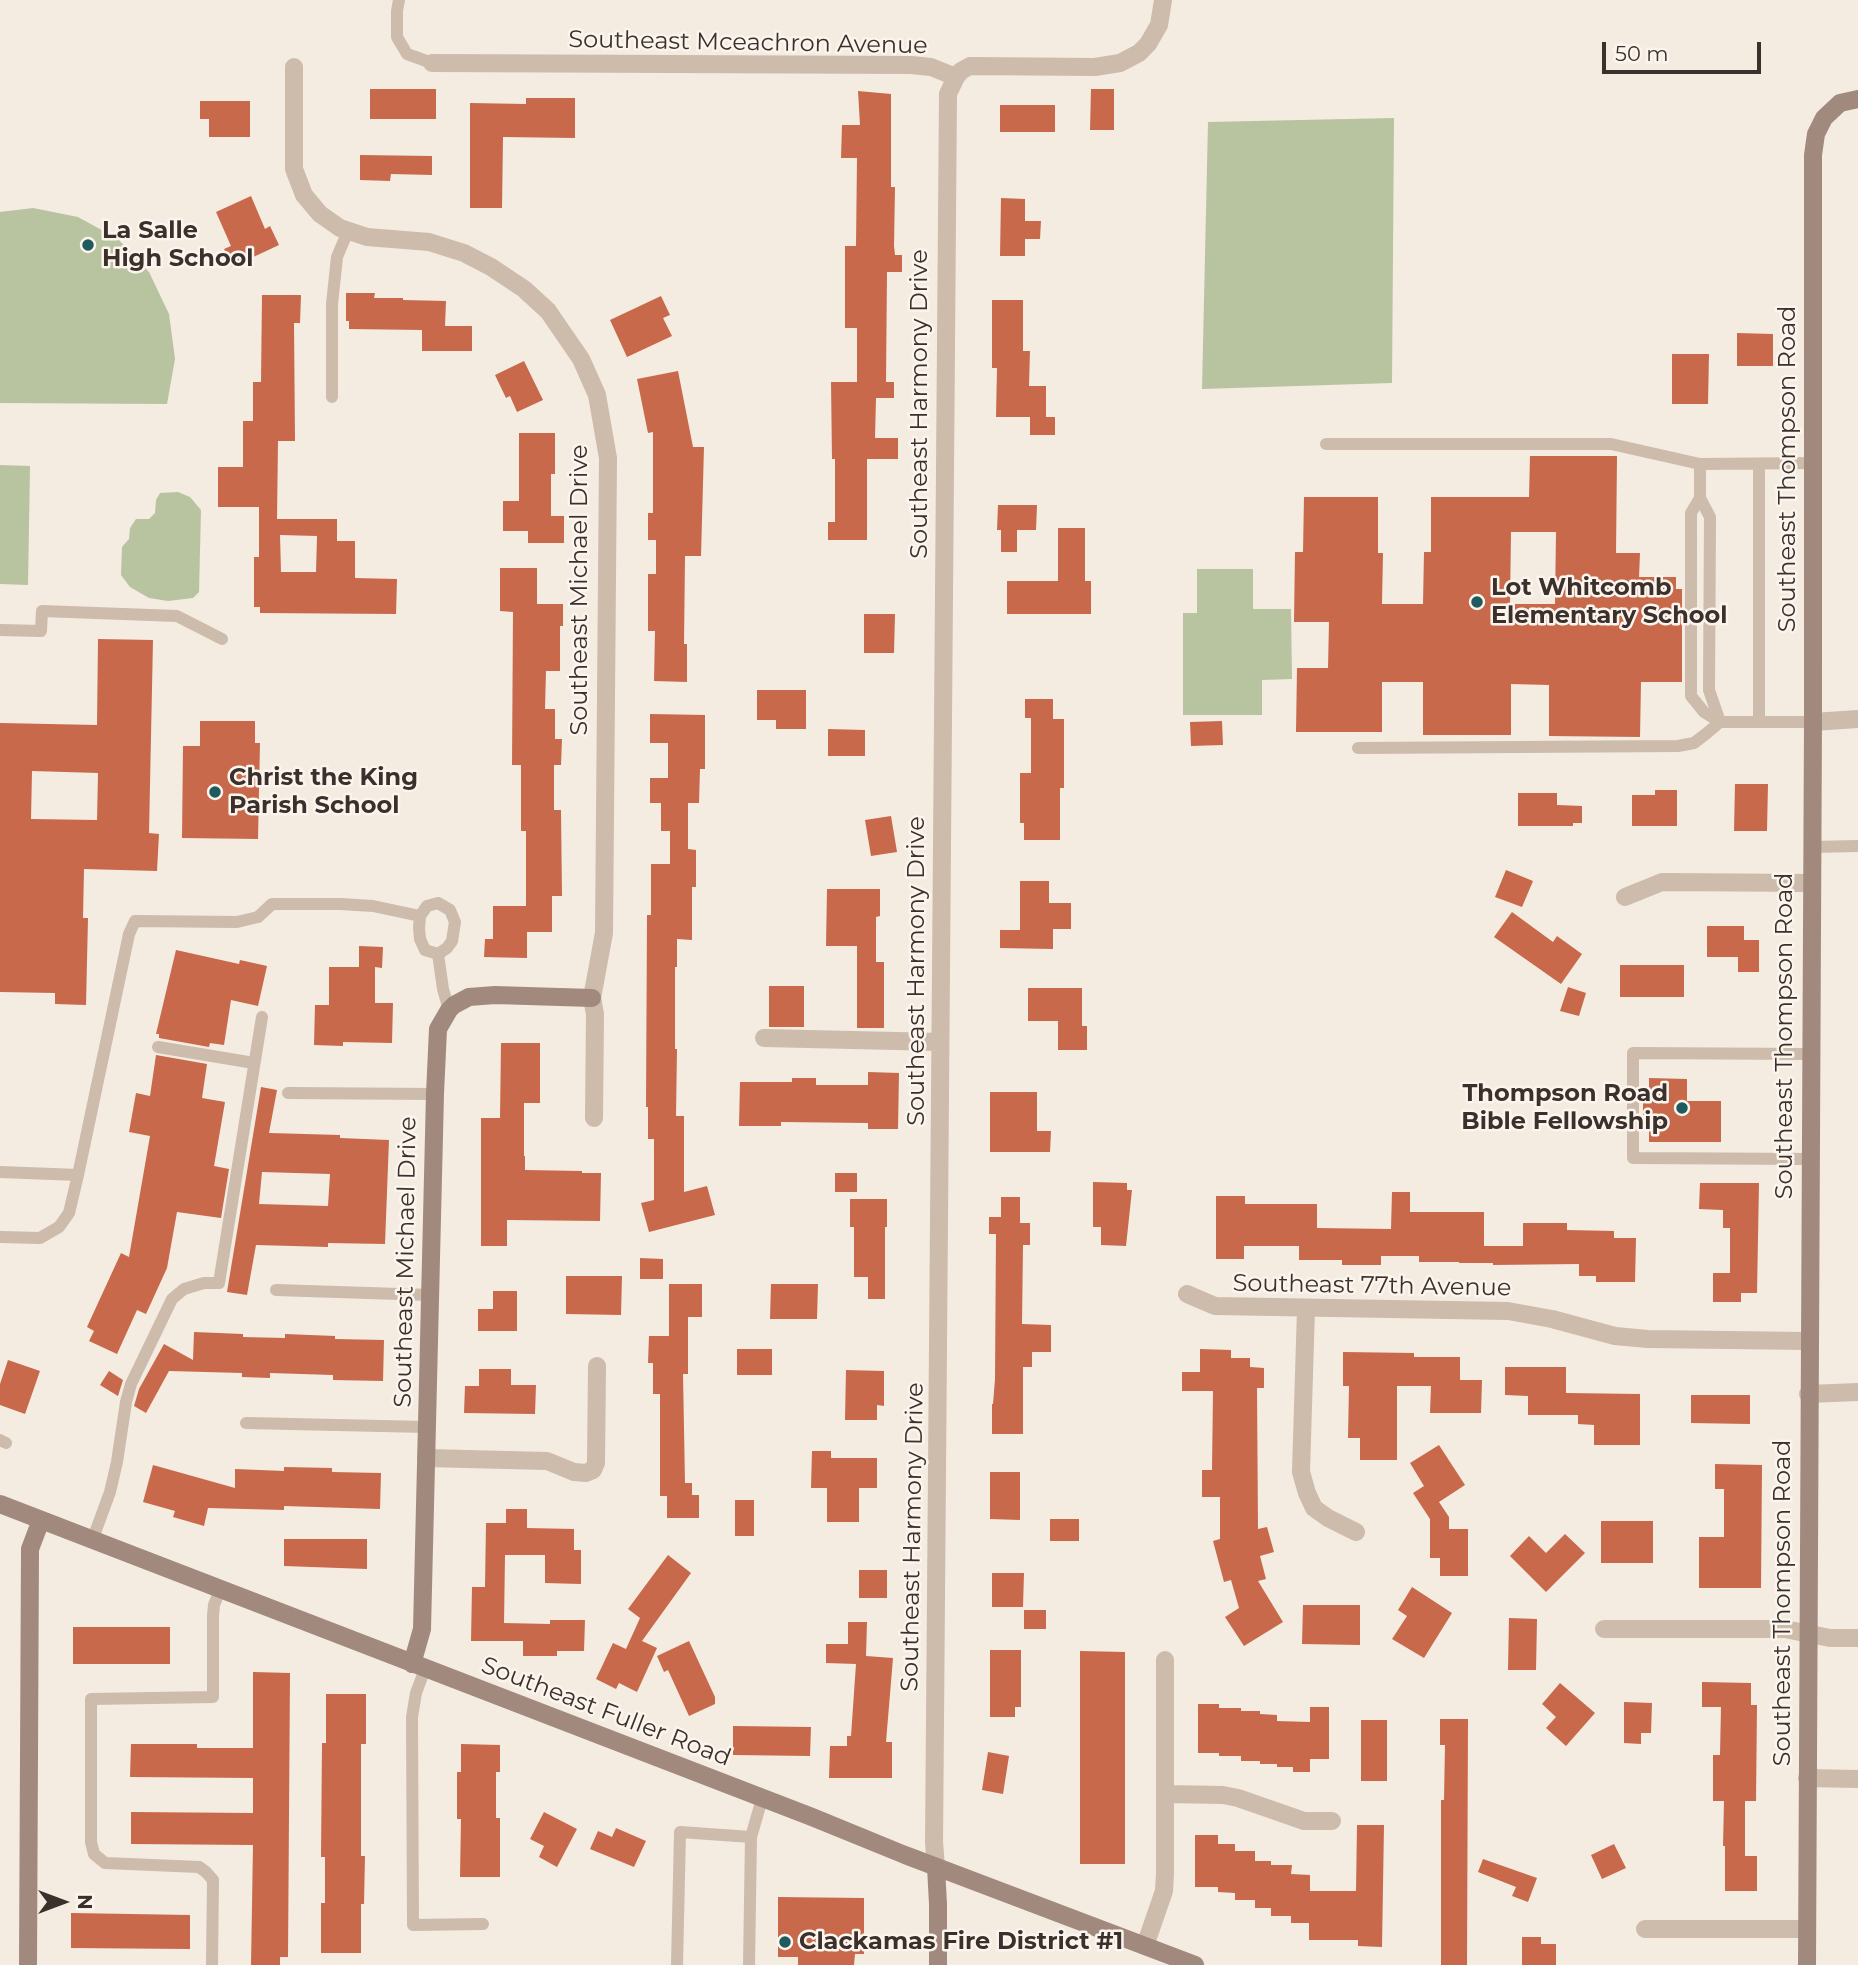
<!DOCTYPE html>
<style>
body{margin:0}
#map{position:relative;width:1858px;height:1965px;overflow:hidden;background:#f4ebe1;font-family:Montserrat,sans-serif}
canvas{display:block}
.north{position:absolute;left:28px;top:1867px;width:70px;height:70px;-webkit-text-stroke:5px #fbf5ee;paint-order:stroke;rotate:90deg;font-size:19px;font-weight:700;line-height:28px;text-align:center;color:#3b302b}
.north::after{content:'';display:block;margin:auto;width:24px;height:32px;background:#3b302b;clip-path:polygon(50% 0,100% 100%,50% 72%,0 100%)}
.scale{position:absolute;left:1602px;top:42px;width:159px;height:32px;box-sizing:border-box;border:4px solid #3b302b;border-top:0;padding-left:9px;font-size:21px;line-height:24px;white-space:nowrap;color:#3b302b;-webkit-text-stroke:5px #fbf5ee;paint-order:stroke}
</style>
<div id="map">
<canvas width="1858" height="1965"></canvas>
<div class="north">N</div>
<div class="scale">50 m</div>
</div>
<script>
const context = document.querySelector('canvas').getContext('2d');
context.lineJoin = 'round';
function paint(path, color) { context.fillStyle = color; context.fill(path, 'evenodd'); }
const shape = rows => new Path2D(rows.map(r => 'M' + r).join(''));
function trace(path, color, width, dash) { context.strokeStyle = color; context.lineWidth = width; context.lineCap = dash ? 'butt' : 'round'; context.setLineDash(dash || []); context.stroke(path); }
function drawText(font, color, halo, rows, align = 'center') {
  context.font = font + ' Montserrat,sans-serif'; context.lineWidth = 5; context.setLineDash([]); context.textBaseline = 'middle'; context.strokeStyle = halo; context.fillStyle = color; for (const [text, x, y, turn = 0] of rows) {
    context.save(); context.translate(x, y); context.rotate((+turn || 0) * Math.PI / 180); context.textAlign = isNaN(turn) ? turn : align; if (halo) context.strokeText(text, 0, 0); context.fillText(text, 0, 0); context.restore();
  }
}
const green = shape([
 [1394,118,1392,383,1202,389,1208,122],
 [33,208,78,217,118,239,149,272,169,314,175,359,167,404,0,403,0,212],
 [0,465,30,466,28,585,0,584],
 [178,492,190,497,201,510,199,592,193,598,168,601,149,598,130,587,121,575,122,547,129,539,130,528,136,519,149,519,155,513,156,500,160,493],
 [1197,569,1253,569,1253,609,1291,609,1292,679,1262,680,1262,715,1183,715,1183,613,1197,613]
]);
const building = shape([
 [370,89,436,89,436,119,370,119],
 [1091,89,1114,89,1114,130,1090,130],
 [858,91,891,94,891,187,895,187,894,246,895,255,902,255,902,272,887,272,886,382,894,382,894,398,876,398,875,438,898,438,898,459,867,459,867,540,828,540,828,522,835,522,835,459,832,459,831,382,857,382,857,328,845,328,845,246,856,246,857,158,841,158,842,125,860,125],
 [526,98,575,98,575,138,503,137,502,208,470,208,470,103,526,104],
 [200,101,250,101,250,137,209,137,209,119,200,119],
 [1000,105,1055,105,1055,132,1000,132],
 [360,155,432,156,432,175,391,174,390,181,360,180],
 [251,196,265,229,270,226,279,245,232,267,224,249,231,246,216,212],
 [1001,198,1025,199,1025,221,1041,221,1040,239,1025,239,1025,256,1000,256],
 [346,293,375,293,374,298,403,298,403,300,446,301,445,326,472,326,472,351,422,351,422,330,349,329,349,321,346,321],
 [262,295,301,295,300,323,294,323,295,441,278,441,277,519,337,519,337,541,355,541,355,578,397,579,396,614,260,613,260,607,254,607,254,557,259,557,259,507,218,507,218,467,243,467,243,421,253,421,253,382,261,382],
 [280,535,317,536,316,572,281,572],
 [661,296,670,315,663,318,672,336,627,357,610,320],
 [992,300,1023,300,1023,351,1030,351,1029,386,1046,386,1046,417,1055,417,1055,435,1030,435,1030,417,996,417,997,368,992,368],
 [1737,333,1773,334,1773,366,1737,366],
 [1672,354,1709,354,1708,404,1672,404],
 [524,361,543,400,517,412,510,396,506,398,495,375],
 [678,371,693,447,704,447,701,556,685,556,684,644,687,644,687,682,654,681,655,631,648,631,648,574,656,574,656,540,648,540,648,513,653,513,653,432,648,433,637,379],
 [519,433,555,433,555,474,551,474,551,516,564,516,564,543,528,543,528,531,503,531,503,501,519,501],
 [1530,456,1617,456,1616,553,1640,553,1639,577,1676,577,1676,589,1682,589,1682,682,1641,682,1640,737,1549,736,1549,685,1511,684,1511,735,1423,735,1423,682,1382,682,1382,732,1296,732,1297,668,1328,668,1329,622,1294,622,1295,552,1303,552,1304,497,1378,497,1378,553,1383,553,1382,604,1423,604,1424,552,1431,552,1431,497,1529,497],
 [1511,532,1556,532,1555,604,1510,604],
 [998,505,1037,505,1036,530,1017,530,1017,552,1001,552,1001,530,997,530],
 [1058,528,1085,528,1085,581,1091,581,1091,614,1007,614,1007,581,1058,581],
 [500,568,537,568,537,604,563,604,563,626,560,626,560,671,546,671,545,709,555,709,555,739,562,739,561,765,554,765,554,810,561,810,562,896,552,896,552,932,527,932,527,958,484,957,485,939,493,939,493,906,526,906,526,831,521,831,521,765,512,765,513,612,500,611],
 [864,614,895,614,894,653,864,653],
 [98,639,153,640,149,833,159,834,157,871,84,869,83,918,88,918,86,1005,55,1004,55,993,0,992,0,723,97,725],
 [32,771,98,773,97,820,31,819],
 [757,690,806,690,806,729,776,729,776,720,757,720],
 [1025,699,1053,699,1053,719,1064,719,1064,788,1060,788,1060,840,1024,840,1024,823,1020,823,1020,773,1031,773,1031,718,1025,718],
 [650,714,705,715,705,769,700,769,699,803,688,803,688,849,696,850,696,887,692,887,692,940,677,939,677,967,675,967,675,1049,677,1049,676,1116,684,1116,684,1192,707,1186,715,1215,649,1232,641,1203,654,1200,654,1139,648,1139,648,1107,646,1107,647,915,651,915,651,864,670,864,670,831,661,831,661,803,650,803,650,778,668,778,668,743,650,743],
 [200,721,255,721,255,743,260,743,258,839,182,838,183,746,200,746],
 [1222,721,1223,745,1191,746,1190,722],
 [828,729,865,730,865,756,828,756],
 [1735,784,1768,784,1767,831,1734,831],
 [1655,790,1677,790,1677,826,1632,826,1632,795,1655,795],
 [1518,793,1557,793,1557,805,1582,806,1582,823,1573,823,1573,826,1518,826],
 [891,816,897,852,871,856,865,820],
 [1506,870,1533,881,1522,907,1495,897],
 [1020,881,1049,881,1049,903,1071,903,1071,929,1053,929,1053,949,1000,948,1000,930,1020,930],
 [827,889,880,889,880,916,876,917,876,962,884,962,884,1028,857,1028,857,946,826,946],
 [1512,912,1553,942,1557,936,1582,954,1561,984,1494,937],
 [1707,926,1744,926,1744,940,1759,940,1759,972,1738,972,1738,957,1707,957],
 [359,946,383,947,382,968,375,967,375,1003,393,1003,392,1043,343,1042,343,1046,314,1045,315,1005,329,1005,329,967,359,967],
 [176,950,239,964,240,960,267,966,258,1006,231,1000,224,1045,210,1043,209,1047,159,1038,159,1034,156,1034],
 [1620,965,1684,965,1684,997,1620,997],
 [769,986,804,986,804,1027,769,1027],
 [1568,987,1586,993,1579,1016,1560,1011],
 [1028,988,1082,988,1082,1026,1087,1026,1087,1050,1058,1050,1058,1021,1028,1021],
 [501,1043,540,1043,540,1103,524,1103,524,1156,525,1156,525,1170,582,1171,582,1173,601,1173,600,1221,507,1220,507,1246,481,1246,481,1118,500,1118],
 [156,1055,207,1064,202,1098,225,1102,214,1166,229,1169,221,1218,177,1212,167,1268,146,1314,137,1310,117,1354,89,1341,94,1331,87,1327,121,1253,129,1257,150,1136,129,1132,136,1093,150,1096],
 [868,1072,899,1073,898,1129,868,1129,868,1123,781,1122,781,1126,739,1126,740,1082,792,1082,792,1078,816,1078,816,1085,868,1085],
 [1649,1078,1687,1079,1687,1101,1721,1101,1721,1142,1649,1142,1649,1115,1643,1115,1643,1098,1649,1098],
 [261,1087,277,1090,269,1133,340,1135,340,1138,389,1140,385,1244,328,1243,328,1247,256,1245,247,1295,227,1292],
 [262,1172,330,1174,328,1206,259,1204],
 [990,1092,1037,1092,1037,1131,1051,1131,1050,1152,990,1152],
 [835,1173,857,1173,857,1192,835,1192],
 [1093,1182,1127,1183,1127,1190,1132,1190,1126,1246,1101,1245,1101,1227,1093,1227],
 [1700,1183,1759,1183,1757,1293,1741,1293,1741,1302,1713,1302,1713,1273,1730,1273,1730,1228,1723,1228,1723,1210,1699,1209],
 [1392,1192,1410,1192,1410,1212,1484,1212,1484,1246,1523,1246,1523,1223,1567,1223,1567,1230,1614,1231,1614,1238,1636,1238,1635,1282,1596,1282,1596,1276,1579,1276,1579,1264,1493,1265,1493,1263,1459,1263,1459,1262,1419,1262,1419,1256,1381,1256,1381,1265,1342,1265,1342,1260,1299,1260,1299,1246,1244,1246,1244,1259,1216,1259,1216,1196,1245,1196,1245,1204,1317,1204,1317,1228,1391,1229],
 [1001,1197,1020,1197,1020,1223,1030,1223,1030,1245,1023,1245,1022,1324,1051,1325,1051,1352,1032,1352,1032,1367,1023,1367,1023,1434,992,1434,992,1404,993,1404,995,1379,996,1234,989,1234,989,1217,1001,1217],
 [850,1199,887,1199,887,1227,885,1227,885,1299,868,1299,868,1277,854,1277,854,1227,850,1227],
 [640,1258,663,1259,663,1279,640,1279],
 [566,1276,622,1276,621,1315,566,1314],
 [669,1284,702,1284,702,1317,688,1317,688,1374,683,1374,685,1483,692,1483,692,1495,699,1495,699,1518,667,1518,667,1496,660,1496,660,1394,653,1394,653,1363,648,1363,649,1336,669,1336],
 [771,1284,818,1284,817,1319,770,1319],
 [493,1291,517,1291,517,1331,478,1331,478,1309,493,1309],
 [194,1332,243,1334,243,1337,285,1338,285,1334,335,1336,335,1339,384,1340,383,1381,333,1380,333,1375,270,1373,270,1378,242,1377,242,1373,169,1371,146,1413,134,1406,139,1389,164,1344,193,1360],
 [737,1349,772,1349,772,1375,737,1375],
 [1200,1349,1231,1350,1231,1358,1250,1358,1250,1367,1264,1368,1264,1388,1257,1388,1258,1529,1267,1527,1274,1552,1260,1556,1266,1579,1258,1581,1283,1622,1244,1646,1225,1617,1239,1608,1231,1580,1224,1582,1213,1541,1220,1539,1220,1497,1202,1497,1202,1470,1212,1470,1213,1391,1182,1391,1182,1372,1200,1372],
 [1343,1352,1414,1353,1414,1357,1460,1357,1460,1380,1482,1380,1481,1413,1430,1413,1431,1386,1397,1386,1397,1460,1360,1460,1360,1438,1348,1438,1349,1386,1343,1386],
 [8,1360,40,1371,25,1414,0,1405,0,1384],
 [1505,1367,1566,1367,1566,1393,1640,1394,1640,1445,1594,1445,1594,1425,1578,1424,1578,1415,1528,1415,1528,1396,1505,1395],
 [479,1369,511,1369,511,1385,536,1385,535,1414,464,1413,465,1386,479,1386],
 [846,1370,884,1371,884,1406,877,1405,877,1420,845,1420],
 [109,1371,123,1380,118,1396,100,1385],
 [1691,1395,1750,1395,1750,1424,1691,1423],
 [1439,1445,1465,1485,1439,1502,1449,1517,1449,1529,1468,1529,1468,1576,1440,1576,1440,1558,1430,1558,1430,1519,1413,1493,1424,1486,1410,1463],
 [812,1451,831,1451,831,1458,877,1458,877,1488,859,1488,859,1522,827,1522,827,1488,811,1488],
 [1715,1464,1762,1465,1761,1588,1699,1588,1699,1537,1724,1537,1724,1489,1715,1489],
 [153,1465,235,1488,235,1469,284,1471,284,1467,332,1468,332,1472,381,1473,380,1509,284,1506,284,1510,208,1508,204,1526,173,1517,175,1511,143,1502],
 [990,1472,1020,1472,1020,1520,990,1519],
 [735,1500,754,1500,754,1536,735,1536],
 [506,1509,527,1509,527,1528,574,1529,574,1550,581,1550,581,1584,545,1583,545,1555,505,1555,504,1623,550,1624,550,1620,585,1620,584,1651,557,1651,557,1656,523,1656,523,1641,471,1641,472,1587,485,1587,486,1523,506,1523],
 [1050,1519,1079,1519,1079,1541,1050,1541],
 [1601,1521,1653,1521,1653,1563,1601,1563],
 [1565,1534,1585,1553,1546,1592,1510,1556,1529,1536,1546,1553],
 [284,1539,367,1539,367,1569,284,1566],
 [668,1555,691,1573,642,1641,657,1648,637,1692,619,1683,616,1689,596,1679,613,1643,626,1649,640,1618,628,1609],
 [859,1570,887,1570,887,1598,859,1598],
 [992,1573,1024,1573,1023,1607,992,1607],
 [1412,1587,1452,1613,1424,1658,1392,1639,1407,1616,1398,1610],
 [1303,1605,1360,1605,1360,1645,1302,1644],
 [1024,1610,1046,1610,1046,1629,1024,1629],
 [1509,1618,1537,1619,1536,1670,1508,1670],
 [848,1622,867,1622,866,1656,893,1658,886,1742,892,1742,892,1778,829,1778,830,1746,847,1746,847,1736,851,1736,856,1664,826,1663,826,1644,848,1644],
 [73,1627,170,1627,170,1664,73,1664],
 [689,1641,715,1697,715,1704,689,1716,668,1670,664,1672,657,1656],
 [990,1650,1021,1650,1021,1707,1015,1707,1015,1717,990,1717],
 [1080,1651,1125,1652,1125,1864,1080,1864],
 [253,1672,290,1673,288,1957,280,1957,280,1965,251,1965,253,1845,131,1844,131,1812,253,1813,253,1778,130,1777,131,1744,197,1744,197,1748,253,1748],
 [1702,1682,1751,1683,1751,1705,1757,1705,1756,1801,1745,1801,1745,1856,1757,1856,1757,1891,1725,1891,1725,1846,1723,1846,1724,1801,1713,1801,1713,1755,1720,1755,1721,1707,1702,1707],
 [1560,1683,1595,1713,1566,1746,1546,1728,1556,1717,1542,1704],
 [326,1694,366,1694,366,1744,361,1744,361,1856,365,1856,364,1904,361,1904,361,1953,321,1953,321,1903,325,1903,325,1857,321,1857,322,1743,326,1743],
 [1624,1702,1652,1703,1651,1733,1641,1733,1641,1744,1624,1743],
 [1198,1704,1219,1704,1219,1708,1241,1708,1241,1711,1260,1711,1260,1714,1277,1715,1277,1721,1310,1722,1310,1707,1329,1707,1329,1759,1310,1759,1310,1772,1293,1772,1293,1767,1277,1767,1277,1764,1260,1764,1260,1761,1241,1761,1241,1756,1219,1756,1219,1753,1198,1753],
 [1440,1719,1468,1719,1467,1965,1441,1965,1441,1800,1444,1800,1445,1745,1440,1745],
 [1361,1720,1387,1720,1387,1781,1361,1781],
 [733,1726,811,1727,810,1756,733,1755],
 [461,1744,500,1745,500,1772,496,1772,496,1818,500,1818,500,1877,460,1877,461,1819,457,1819,457,1772,461,1772],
 [988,1752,1009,1756,1003,1794,982,1790],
 [544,1812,577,1829,557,1867,539,1857,544,1846,530,1839],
 [1357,1825,1384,1825,1382,1947,1358,1946,1358,1940,1309,1940,1309,1923,1291,1923,1291,1916,1271,1916,1271,1908,1255,1908,1255,1900,1235,1900,1235,1893,1218,1892,1218,1887,1195,1887,1195,1835,1218,1835,1218,1844,1235,1844,1235,1851,1255,1851,1255,1861,1271,1861,1271,1865,1292,1865,1291,1874,1310,1875,1310,1891,1356,1891],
 [616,1828,646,1841,634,1867,590,1849,598,1831,612,1837],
 [1614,1844,1626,1868,1602,1879,1591,1855],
 [1483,1859,1537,1878,1528,1902,1512,1896,1516,1887,1478,1872],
 [778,1897,864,1898,864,1954,855,1954,854,1965,798,1965,798,1957,778,1957],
 [71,1913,190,1915,190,1949,71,1948],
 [1522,1937,1541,1937,1541,1944,1556,1944,1556,1965,1522,1965]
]);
const lane = shape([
 [399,0,397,11,397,37,407,54,432,63],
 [332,397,332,304,337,257,348,231],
 [1326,444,1611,444,1700,464],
 [1813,463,1700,464,1700,498,1691,513,1691,696,1704,712,1720,722,1813,722],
 [1759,464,1759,722],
 [0,630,41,631,42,611,177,616,222,639],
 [1358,748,1678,746,1694,743,1707,733,1720,722,1709,690,1710,517,1700,498],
 [1811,847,1858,846],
 [438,903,450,910,455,922,452,941,447,948,438,954,425,950,420,939,419,928,420,916,427,906,438,903],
 [438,954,443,989,449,1010],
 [158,1047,254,1063],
 [288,1093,435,1094],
 [1809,1159,1633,1158,1633,1053,1810,1054],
 [0,1172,78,1175,129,934,135,921,237,922,258,917,272,904,340,904,373,906,420,916],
 [0,1237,40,1238,59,1227,69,1213,78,1175],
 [276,1290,430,1295],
 [246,1423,427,1427],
 [0,1440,6,1443],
 [92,1541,110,1492,117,1462,126,1402,131,1384,172,1299,184,1289,204,1283,219,1283,262,1017],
 [425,1669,416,1693,412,1717,413,1925,483,1924],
 [212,1965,213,1880,206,1872,199,1867,105,1863,94,1854,91,1842,91,1699,213,1697,213,1616,214,1605,220,1590],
 [677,1965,680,1832,751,1837],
 [749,1965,751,1837,762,1799]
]);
const street = shape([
 [432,63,911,65,931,67,956,77],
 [294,67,294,169,304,195,320,214,340,228,367,237,429,242,464,253,491,267,524,289,548,311,581,359,597,395,608,458,604,933,592,998,595,1014,594,1118],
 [1813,722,1858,719],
 [1625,897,1662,882,1811,883],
 [764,1038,940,1042],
 [1187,1294,1215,1306,1508,1311,1552,1319,1615,1336,1648,1339,1808,1341],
 [1306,1309,1301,1472,1307,1493,1314,1508,1328,1518,1356,1532],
 [1808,1394,1858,1392],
 [426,1458,547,1461,574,1472,586,1473,593,1470,596,1463,597,1366],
 [1604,1629,1785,1629,1830,1638,1858,1638],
 [1807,1778,1858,1779],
 [1165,1794,1223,1795,1238,1798,1304,1821,1332,1821],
 [936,1867,934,1842,948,94,956,77,961,71,970,66,1095,67,1120,63,1139,53,1148,44,1159,25,1163,0],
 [1645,1929,1807,1929],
 [1145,1946,1164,1891,1165,1873,1165,1660]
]);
const secondary = shape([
 [0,1504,812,1817,905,1855,1195,1965],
 [412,1664,422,1629,435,1094,438,1029,449,1010,454,1005,469,997,495,995,592,998],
 [936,1867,938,1904,938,1965],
 [28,1965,30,1549,41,1520],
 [1807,1965,1813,722,1813,155,1816,134,1824,118,1840,103,1858,99]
]);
const markers = [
 [88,245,7,"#1f5a5e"],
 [1477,602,7,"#1f5a5e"],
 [215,792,7,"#1f5a5e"],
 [1682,1108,7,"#1f5a5e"],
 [785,1942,7,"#1f5a5e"]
];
const streetNames = [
 ["Southeast Mceachron Avenue",748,43,1],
 ["Southeast Harmony Drive",920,404,-90],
 ["Southeast Thompson Road",1788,469,-90],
 ["Southeast Michael Drive",580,590,-90],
 ["Southeast Harmony Drive",917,971,-90],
 ["Southeast Thompson Road",1785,1036,-90],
 ["Southeast Michael Drive",406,1262,-89],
 ["Southeast 77th Avenue",1372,1286,1],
 ["Southeast Harmony Drive",913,1537,-89],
 ["Southeast Thompson Road",1783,1603,-90],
 ["Southeast Fuller Road",606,1712,21]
];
const poiNames = [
 ["La Salle",102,231],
 ["High School",102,259],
 ["Lot Whitcomb",1491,588],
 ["Elementary School",1491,616],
 ["Christ the King",229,778],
 ["Parish School",229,806],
 ["Thompson Road",1668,1094,"right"],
 ["Bible Fellowship",1668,1122,"right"],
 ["Clackamas Fire District #1",799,1942]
];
paint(green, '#b8c4a0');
paint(building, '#c8694b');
trace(lane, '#cdbbac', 12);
trace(street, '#cdbbac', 18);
trace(secondary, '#a18a7d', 18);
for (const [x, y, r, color] of markers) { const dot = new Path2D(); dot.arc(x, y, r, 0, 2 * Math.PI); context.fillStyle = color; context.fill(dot); trace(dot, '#fbf5ee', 2.5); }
drawText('24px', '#3b302b', '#fbf5ee', streetNames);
drawText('bold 24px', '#3b302b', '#fbf5ee', poiNames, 'left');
</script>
